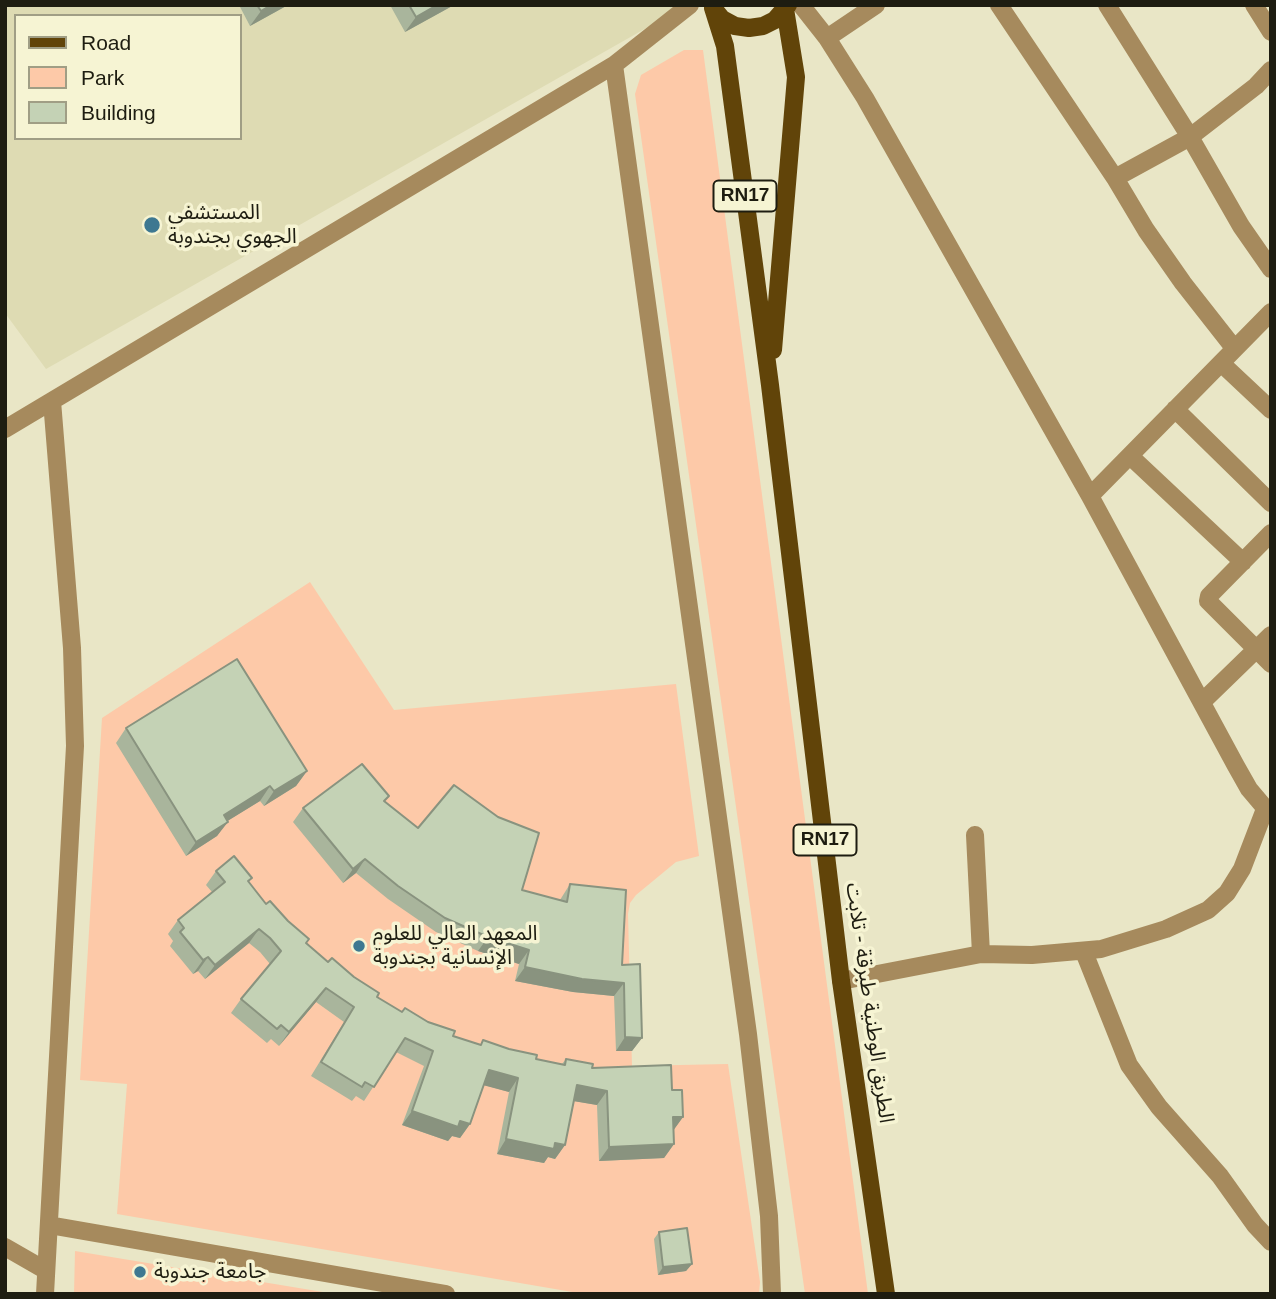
<!DOCTYPE html>
<meta charset="utf-8">
<style>
body{margin:0}
#map{position:relative;width:1276px;height:1299px;overflow:hidden;background:#e9e6c6;font-family:Arial,sans-serif}
canvas{display:block}
.frame{position:absolute;inset:0;border:7px solid #1e1d11;pointer-events:none}
.legend{position:absolute;left:14px;top:14px;width:228px;height:126px;box-sizing:border-box;background:#f6f4d3;border:2px solid #a09e85;margin:0;padding:9px 12px;list-style:none;font-size:21px;color:#1e1d11}
.legend li{display:flex;align-items:center;gap:14px;height:35px}
.legend b{width:35px;border:2px solid #a09e85}
</style>
<div id="map">
<canvas width="1276" height="1299"></canvas>
<div class="frame"></div>
<ul class="legend">
<li><b style="height:9px;background:#614409"></b>Road</li>
<li><b style="height:19px;background:#fdc9a8"></b>Park</li>
<li><b style="height:19px;background:#c4d2b5"></b>Building</li>
</ul>
</div>
<script>
const context = document.querySelector('canvas').getContext('2d');
context.lineJoin = 'round';
function paint(path, color) { context.fillStyle = color; context.fill(path, 'evenodd'); }
const shape = rows => new Path2D(rows.map(r => 'M' + r).join(''));
function trace(path, color, width, dash) { context.strokeStyle = color; context.lineWidth = width; context.lineCap = dash ? 'butt' : 'round'; context.setLineDash(dash || []); context.stroke(path); }
function drawText(font, color, halo, rows, align = 'center') {
  context.font = font + ' Arial,"Noto Sans Arabic",sans-serif'; context.lineWidth = 7; context.setLineDash([]); context.textBaseline = 'middle'; context.strokeStyle = halo; context.fillStyle = color; for (const [text, x, y, turn = 0] of rows) {
    context.save(); context.translate(x, y); context.rotate((+turn || 0) * Math.PI / 180); context.textAlign = isNaN(turn) ? turn : align; if (halo) context.strokeText(text, 0, 0); context.fillText(text, 0, 0); context.restore();
  }
}
const built = shape([
 [5,5,676,5,678,10,46,369,5,313],
 [16,16,240,16,240,138,16,138]
]);
const green = shape([
 [684,50,703,50,868,1294,805,1294,635,94,641,75],
 [310,582,394,710,676,684,699,856,676,862,636,895,630,903,628,914,632,1066,728,1064,760,1282,759,1294,584,1294,117,1214,127,1084,80,1080,102,718],
 [75,1251,335,1294,74,1294]
]);
const minor = shape([
 [801,5,827,38,865,98,1090,496,1236,766,1249,789,1271,815],
 [999,5,1115,178,1146,230,1183,283,1234,348],
 [1107,5,1190,137,1241,226,1271,269],
 [1254,5,1271,32],
 [827,38,876,5],
 [614,65,748,1034,769,1216,772,1294],
 [1115,178,1190,137,1256,86,1271,70],
 [1221,363,1271,410],
 [1175,409,1271,503],
 [5,429,614,65,690,5],
 [1130,456,1243,562],
 [1090,496,1271,312],
 [1271,533,1209,596,1208,601,1271,664],
 [1202,702,1271,635],
 [975,835,981,954],
 [1084,952,1129,1065,1159,1107,1220,1176,1255,1225,1271,1242],
 [841,981,981,954,1032,955,1101,949,1166,929,1208,910,1227,893,1242,869,1265,809],
 [49,1225,446,1294],
 [5,1247,45,1270],
 [45,1294,75,746,72,648,52,401]
]);
const major = shape([
 [713,8,725,46,770,385,841,981,886,1294],
 [713,8,722,19,735,26,749,28,763,26,775,20,788,5],
 [773,350,796,77,785,9]
]);
const wall = shape([
 [239,5,288,5,250,26],
 [390,5,454,5,405,32],
 [126,728,307,771,296,786,264,806,260,801,227,821,217,836,186,856,116,743],
 [385,802,418,828,522,890,560,900,570,884,622,965,642,1038,632,1051,616,1051,614,996,573,992,515,981,519,964,478,951,436,932,388,899,356,873,343,883,293,822,303,808],
 [216,871,252,878,249,882,266,904,306,943,328,962,377,997,402,1012,428,1022,453,1036,480,1045,483,1040,536,1059,562,1064,566,1059,592,1068,672,1090,683,1117,673,1130,674,1144,664,1158,599,1161,597,1105,574,1101,565,1145,555,1159,548,1157,544,1163,497,1154,509,1092,484,1085,470,1124,460,1138,452,1136,448,1141,402,1125,424,1066,396,1052,364,1101,356,1096,352,1101,311,1076,344,1022,316,1002,279,1046,271,1039,267,1043,231,1013,241,999,270,964,260,952,249,943,205,979,198,971,193,974,170,946,173,941,168,934,178,920,212,892,206,885],
 [659,1232,692,1264,686,1271,658,1275,654,1239]
]);
const shadedWall = shape([
 [271,5,288,5,250,26,261,11],
 [437,5,454,5,405,32,416,17],
 [307,771,296,786,264,806,274,791],
 [270,786,260,801,213,830,224,815],
 [228,822,217,836,186,856,196,842],
 [365,859,356,873,343,883,353,869],
 [259,929,249,943,205,979,215,965],
 [488,937,529,950,519,964,478,951],
 [208,957,198,971,193,974,203,960],
 [525,967,624,983,614,996,573,992,515,981],
 [326,988,316,1002,279,1046,289,1032],
 [625,1037,642,1038,632,1051,616,1051],
 [489,1070,518,1078,509,1092,479,1084],
 [577,1085,607,1091,597,1105,567,1100],
 [412,1111,460,1121,470,1124,460,1138,452,1136,448,1141,402,1125],
 [673,1117,683,1117,673,1131],
 [506,1139,555,1143,565,1145,555,1159,548,1157,544,1163,497,1154],
 [674,1144,664,1158,599,1161,609,1147],
 [692,1264,686,1271,658,1275,663,1267]
]);
const building = shape([
 [257,5,271,5,261,11,257,5],
 [409,5,437,5,416,17,409,5],
 [237,659,307,771,274,791,270,786,224,815,228,822,196,842,126,728,237,659],
 [362,764,389,796,384,801,418,828,454,785,498,817,539,833,522,890,567,902,570,884,626,890,622,965,640,964,642,1038,625,1037,624,983,582,979,525,967,529,950,488,937,445,918,398,886,365,859,353,869,303,808,362,764],
 [234,856,252,878,248,881,266,904,270,901,288,921,309,939,306,943,328,962,332,958,354,977,379,993,377,997,402,1012,405,1008,428,1022,455,1031,453,1036,481,1045,483,1040,509,1049,537,1055,536,1059,565,1065,566,1059,593,1064,592,1068,671,1065,672,1090,682,1090,683,1117,673,1117,674,1144,609,1147,607,1091,577,1085,565,1145,555,1143,554,1149,506,1139,518,1078,489,1070,470,1124,460,1121,458,1127,412,1111,433,1051,405,1038,374,1087,365,1082,362,1087,321,1062,354,1007,326,988,289,1032,281,1025,277,1029,241,999,281,951,270,938,259,929,215,965,208,957,203,960,180,932,184,928,178,920,225,882,216,871,234,856],
 [687,1228,692,1264,663,1267,659,1232,687,1228]
]);
const markers = [
 [152,225,9,"#3e7891"],
 [359,946,7,"#3e7891"],
 [140,1272,7,"#3e7891"]
];
const shields = [
 [745,196,63],
 [825,840,63]
];
const shieldNames = [
 ["RN17",745,196],
 ["RN17",825,840]
];
const poiNames = [
 ["المستشفى",168,213],
 ["الجهوي بجندوبة",168,237],
 ["المعهد العالي للعلوم",373,934],
 ["الإنسانية بجندوبة",373,958],
 ["جامعة جندوبة",154,1272]
];
const streetNames = [
 ["الطريق الوطنية طبرقة - تلابت",869,1003,82]
];
paint(built, '#dedbb3');
paint(green, '#fdc9a8');
trace(minor, '#a68a5d', 18);
trace(major, '#614409', 18);
paint(wall, '#a9b59c');
paint(shadedWall, '#89937f');
paint(building, '#c4d2b5');
trace(building, '#89937f', 2);
for (const [x, y, r, color] of markers) { const dot = new Path2D(); dot.arc(x, y, r, 0, 2 * Math.PI); context.fillStyle = color; context.fill(dot); trace(dot, '#f6f4d3', 2.5); }
for (const [x, y, w] of shields) { const box = new Path2D(); box.roundRect(x - w / 2, y - 15.5, w, 31, 5); context.fillStyle = '#f6f4d3'; context.fill(box); trace(box, '#1e1d11', 2); }
drawText('bold 19px', '#1e1d11', null, shieldNames);
drawText('21px', '#1e1d11', '#f6f4d3', poiNames, 'left');
drawText('21px', '#1e1d11', '#f6f4d3', streetNames);
</script>
